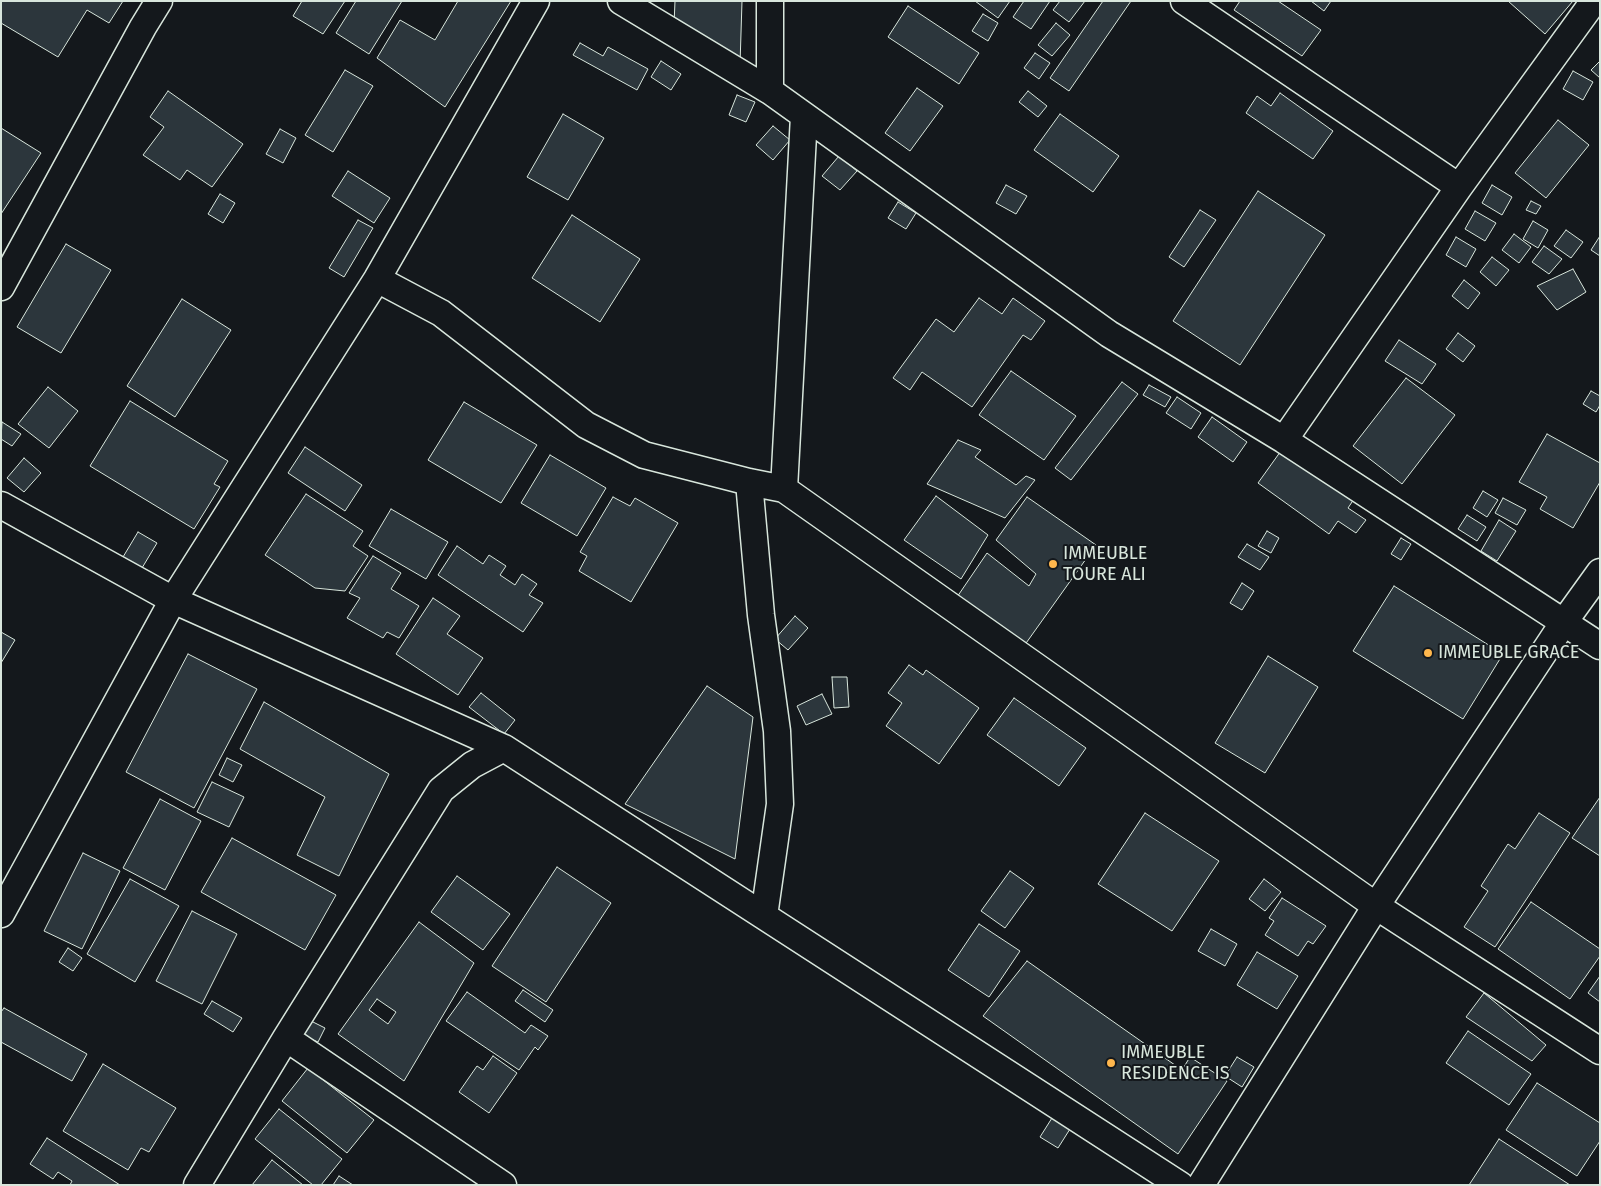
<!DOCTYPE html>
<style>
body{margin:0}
#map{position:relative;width:1601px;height:1186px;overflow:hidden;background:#14181c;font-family:"Fira Sans",sans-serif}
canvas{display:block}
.frame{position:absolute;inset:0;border:2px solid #d8e6dc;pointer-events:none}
</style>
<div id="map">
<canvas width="1601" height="1186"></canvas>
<div class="frame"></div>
</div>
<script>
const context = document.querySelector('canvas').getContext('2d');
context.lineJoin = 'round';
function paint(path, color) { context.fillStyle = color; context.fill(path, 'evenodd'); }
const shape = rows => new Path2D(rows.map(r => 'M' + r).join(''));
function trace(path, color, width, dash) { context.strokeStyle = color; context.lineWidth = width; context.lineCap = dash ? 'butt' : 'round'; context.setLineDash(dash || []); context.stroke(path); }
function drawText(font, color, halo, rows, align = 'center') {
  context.font = font + ' "Fira Sans",sans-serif'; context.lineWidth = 4; context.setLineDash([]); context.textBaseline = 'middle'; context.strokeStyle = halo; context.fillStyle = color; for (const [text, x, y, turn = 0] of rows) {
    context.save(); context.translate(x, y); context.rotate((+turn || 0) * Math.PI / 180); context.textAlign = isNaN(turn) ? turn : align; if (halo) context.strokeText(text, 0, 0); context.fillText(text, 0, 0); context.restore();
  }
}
const building = shape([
 [1,1,123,1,109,23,87,10,58,57,1,23,1,1],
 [302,1,345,1,323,34,293,16,302,1],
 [356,1,402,1,369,54,336,33,356,1],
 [458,1,511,1,445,107,377,58,400,20,435,40,458,1],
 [675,1,742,1,740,65,674,25,675,1],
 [975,1,1010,1,998,18,975,1],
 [1024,1,1050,1,1031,29,1013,17,1024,1],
 [1060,1,1085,1,1069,22,1053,10,1060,1],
 [1103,1,1131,1,1069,91,1050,78,1103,1],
 [1240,1,1278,1,1321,30,1302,56,1234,10,1240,1],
 [1311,1,1331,1,1324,11,1311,1],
 [1508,1,1573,1,1545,34,1508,1],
 [908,6,979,53,959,84,888,37,908,6],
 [983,14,998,23,988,41,972,31,983,14],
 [1056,23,1070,35,1052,56,1038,45,1056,23],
 [580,43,603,56,608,47,648,69,637,90,573,55,580,43],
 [1035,53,1050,63,1039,79,1024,68,1035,53],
 [661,61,681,74,671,90,651,77,661,61],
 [1600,61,1600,78,1591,70,1600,61],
 [345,70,373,86,333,152,305,135,345,70],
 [1573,71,1593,82,1583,100,1563,89,1573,71],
 [917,88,943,106,910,151,885,133,917,88],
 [168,91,243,144,212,187,187,170,180,180,143,155,164,127,150,117,168,91],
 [1028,91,1047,106,1038,117,1019,102,1028,91],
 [1280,93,1333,131,1313,159,1246,113,1257,96,1271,106,1280,93],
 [737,95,755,102,746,122,729,115,737,95],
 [563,114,604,138,568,200,527,177,563,114],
 [1060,114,1119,156,1093,192,1034,150,1060,114],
 [1558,120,1589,145,1546,198,1515,173,1558,120],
 [773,126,790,140,773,160,756,145,773,126],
 [1,128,41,153,1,214,1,128],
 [280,129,296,138,283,163,266,154,280,129],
 [839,156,857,171,840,190,822,176,839,156],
 [348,171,390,198,374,223,332,196,348,171],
 [1006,185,1027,196,1016,214,996,203,1006,185],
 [1492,185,1512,197,1502,215,1482,203,1492,185],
 [1258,191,1325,235,1240,365,1173,321,1258,191],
 [220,194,235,203,223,223,208,214,220,194],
 [1531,201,1541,206,1536,214,1526,210,1531,201],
 [898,202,916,213,906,229,888,218,898,202],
 [1200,210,1216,220,1184,267,1169,257,1200,210],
 [1475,211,1496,223,1485,241,1465,229,1475,211],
 [572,215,640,259,600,322,532,278,572,215],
 [358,220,373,228,344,277,329,268,358,220],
 [1533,221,1548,230,1538,248,1523,239,1533,221],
 [1566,230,1583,242,1571,258,1554,246,1566,230],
 [1514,234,1531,247,1519,263,1502,250,1514,234],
 [1600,236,1600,256,1591,250,1600,236],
 [1456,237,1476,249,1466,267,1446,255,1456,237],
 [66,244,111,270,61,353,17,327,66,244],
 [1544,246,1562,259,1549,274,1532,262,1544,246],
 [1492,257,1509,270,1496,286,1480,272,1492,257],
 [1573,269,1586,292,1557,310,1537,286,1573,269],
 [1464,280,1480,293,1468,309,1452,296,1464,280],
 [979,298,1002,314,1013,298,1045,321,1031,340,1023,335,972,407,922,372,910,390,893,378,936,319,954,332,979,298],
 [182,299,231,330,175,417,127,386,182,299],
 [1458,333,1475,346,1463,362,1446,349,1458,333],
 [1399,340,1436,364,1422,384,1385,361,1399,340],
 [1011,371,1076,416,1044,460,979,415,1011,371],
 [1406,378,1455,415,1402,484,1353,446,1406,378],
 [1122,382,1138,394,1071,480,1055,468,1122,382],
 [1149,385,1171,397,1165,407,1143,395,1149,385],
 [48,387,78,411,49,448,18,424,48,387],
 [1591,391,1600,396,1600,405,1596,412,1583,404,1591,391],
 [1177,397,1201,413,1191,429,1166,413,1177,397],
 [130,401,228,461,214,484,220,487,194,529,90,466,130,401],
 [464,402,537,445,501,503,428,460,464,402],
 [1212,417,1247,442,1233,462,1198,437,1212,417],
 [2,422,21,434,12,446,1,439,2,422],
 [1547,434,1600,463,1600,482,1573,528,1540,509,1547,497,1519,482,1547,434],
 [958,440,981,450,975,457,1016,485,1026,476,1035,480,1005,518,927,484,958,440],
 [305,447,362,485,345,511,288,473,305,447],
 [1283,448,1354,499,1348,508,1366,520,1356,533,1338,521,1329,534,1258,483,1283,448],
 [550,455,606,488,577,536,521,503,550,455],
 [24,458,41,473,24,492,7,478,24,458],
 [1483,491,1498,500,1487,517,1473,508,1483,491],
 [306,494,363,531,353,546,368,556,345,591,315,588,265,555,306,494],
 [936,496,988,535,961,579,904,540,936,496],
 [613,497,630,506,635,498,678,523,631,602,579,571,587,556,580,552,613,497],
 [1027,497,1096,545,1024,646,955,600,987,553,1029,586,1036,574,996,540,1027,497],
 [1503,498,1526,510,1517,525,1495,513,1503,498],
 [391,509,448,542,426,579,369,546,391,509],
 [1467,515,1486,527,1477,541,1458,529,1467,515],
 [1499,520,1516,531,1497,561,1481,551,1499,520],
 [1267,531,1279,538,1271,553,1258,546,1267,531],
 [138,532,157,543,142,568,123,557,138,532],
 [1401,538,1411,544,1401,560,1391,554,1401,538],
 [1247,544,1269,557,1260,570,1238,557,1247,544],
 [457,546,483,564,489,555,506,566,500,575,515,585,522,574,537,584,529,595,543,603,523,632,438,575,457,546],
 [373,556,401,573,391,589,419,606,399,638,387,632,383,638,347,618,360,598,349,593,373,556],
 [1242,583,1254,591,1242,610,1230,603,1242,583],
 [1394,586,1503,654,1463,719,1353,651,1394,586],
 [433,598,460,616,447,634,483,658,458,695,396,654,433,598],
 [795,616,808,628,788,650,775,639,795,616],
 [1,632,15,640,1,663,1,632],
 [188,654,257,689,194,808,126,772,188,654],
 [1268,656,1318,687,1265,773,1215,743,1268,656],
 [909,665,923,675,926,670,979,708,939,764,886,726,902,703,888,693,909,665],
 [832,677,847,677,849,707,834,708,832,677],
 [707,686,753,717,735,859,625,804,707,686],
 [481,693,515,720,504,734,469,707,481,693],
 [822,694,832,714,806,725,797,706,822,694],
 [1014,698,1086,748,1059,786,987,735,1014,698],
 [264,702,389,774,339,876,297,855,325,797,240,749,264,702],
 [227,758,242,765,233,782,219,775,227,758],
 [212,782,244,797,229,827,197,812,212,782],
 [1600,797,1600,856,1572,838,1600,797],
 [160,799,201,821,165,890,123,868,160,799],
 [1145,813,1219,861,1172,931,1098,884,1145,813],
 [1539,813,1570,833,1495,947,1464,927,1488,891,1481,886,1508,844,1515,849,1539,813],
 [232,838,336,895,305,950,201,892,232,838],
 [83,853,120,871,82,949,44,931,83,853],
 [557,867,611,903,546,1002,492,966,557,867],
 [1010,871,1034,888,1005,928,981,911,1010,871],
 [457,876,510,914,483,950,431,912,457,876],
 [130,879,179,906,135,982,87,954,130,879],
 [1264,879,1281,892,1265,911,1249,899,1264,879],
 [1282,898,1326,926,1313,944,1308,941,1298,956,1265,935,1274,921,1269,918,1282,898],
 [1531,902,1600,949,1600,956,1570,999,1498,949,1531,902],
 [192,911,237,934,202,1004,156,981,192,911],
 [419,922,474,963,404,1081,338,1034,419,922],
 [979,924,1020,951,989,997,948,970,979,924],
 [1211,929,1237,944,1225,966,1198,951,1211,929],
 [68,948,82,958,73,971,59,962,68,948],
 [1257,952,1298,976,1277,1009,1237,985,1257,952],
 [1027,961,1182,1070,1190,1057,1227,1081,1178,1154,983,1016,1027,961],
 [1600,976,1600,1002,1588,993,1600,976],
 [523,990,553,1010,545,1022,515,1001,523,990],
 [467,992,525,1033,531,1025,548,1036,538,1050,535,1047,519,1070,446,1021,467,992],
 [1484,993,1546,1045,1532,1061,1466,1017,1484,993],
 [377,999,396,1012,388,1024,369,1010,377,999],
 [212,1001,242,1018,233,1032,204,1014,212,1001],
 [4,1008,87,1054,72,1081,1,1042,1,1012,4,1008],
 [309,1020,325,1028,318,1042,302,1035,309,1020],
 [1468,1031,1531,1074,1509,1105,1446,1063,1468,1031],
 [493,1056,517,1073,489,1113,459,1092,477,1066,483,1070,493,1056],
 [1237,1057,1254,1067,1242,1087,1225,1076,1237,1057],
 [103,1064,176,1108,149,1152,141,1148,128,1170,63,1131,103,1064],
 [308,1068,374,1120,347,1153,282,1101,308,1068],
 [1537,1083,1600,1123,1600,1141,1577,1176,1506,1130,1537,1083],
 [279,1109,342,1159,321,1185,313,1185,255,1139,279,1109],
 [1052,1118,1070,1129,1058,1148,1040,1137,1052,1118],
 [47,1138,120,1185,70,1185,72,1181,58,1172,53,1179,30,1164,47,1138],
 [1499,1139,1570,1185,1469,1185,1499,1139],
 [272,1160,303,1185,252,1185,272,1160],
 [339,1176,353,1185,333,1185,339,1176]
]);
const street = shape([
 [621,1,770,91,1109,334,1284,440,1600,646],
 [1184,1,1459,187],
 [770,91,770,1],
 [377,279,441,313,586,425,644,455,749,482,784,489,1376,906,1600,1051],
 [1,287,143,27,159,1],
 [1284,440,1459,187,1594,1],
 [749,482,761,615,777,731,780,804,764,916],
 [784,489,804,116],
 [1,505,173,600,504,748,1180,1185],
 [1,914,173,600,377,279,536,1],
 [286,1038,503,1185],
 [197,1185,286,1038,441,790,472,765,504,748],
 [1201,1185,1376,906,1564,622,1600,572]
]);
const markers = [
 [1053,564,5,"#ffb74d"],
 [1428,653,5,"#ffb74d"],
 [1111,1063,5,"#ffb74d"]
];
const poiNames = [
 ["IMMEUBLE",1063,554],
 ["TOURE ALI",1063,575],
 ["IMMEUBLE GRACE",1438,653],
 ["IMMEUBLE",1121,1053],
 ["RESIDENCE IS",1121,1074]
];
paint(building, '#2c363c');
trace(building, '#d8e6dc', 1);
trace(street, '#d8e6dc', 29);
trace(street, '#14181c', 26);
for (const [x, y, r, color] of markers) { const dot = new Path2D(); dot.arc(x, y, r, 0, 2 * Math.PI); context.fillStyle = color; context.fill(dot); trace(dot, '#14181c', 2); }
drawText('18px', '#d8e6dc', '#14181c', poiNames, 'left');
</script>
